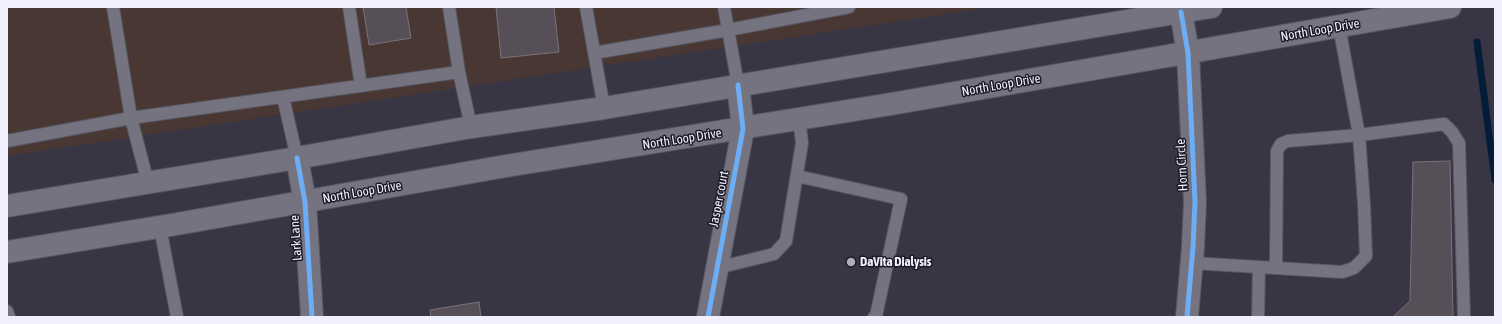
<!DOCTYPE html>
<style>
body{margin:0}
#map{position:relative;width:1502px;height:324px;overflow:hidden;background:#383645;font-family:"Asap Condensed",sans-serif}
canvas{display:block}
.frame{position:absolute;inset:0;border:8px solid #f0effd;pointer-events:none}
</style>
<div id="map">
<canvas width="1502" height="324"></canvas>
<div class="frame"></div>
</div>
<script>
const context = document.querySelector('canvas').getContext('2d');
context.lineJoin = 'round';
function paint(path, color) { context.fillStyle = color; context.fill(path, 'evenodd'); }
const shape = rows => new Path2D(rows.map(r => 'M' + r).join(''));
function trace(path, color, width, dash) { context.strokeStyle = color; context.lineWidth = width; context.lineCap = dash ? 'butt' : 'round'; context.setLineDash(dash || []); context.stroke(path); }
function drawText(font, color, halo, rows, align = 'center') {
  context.font = font + ' "Asap Condensed",sans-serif'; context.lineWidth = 3; context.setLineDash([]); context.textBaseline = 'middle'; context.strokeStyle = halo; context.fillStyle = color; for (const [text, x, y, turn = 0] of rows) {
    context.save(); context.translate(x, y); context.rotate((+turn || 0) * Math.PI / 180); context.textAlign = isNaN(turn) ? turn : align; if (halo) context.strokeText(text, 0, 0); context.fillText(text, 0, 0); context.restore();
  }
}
const commercial = shape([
 [7,7,993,7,7,156]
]);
const stream = shape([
 [1477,42,1495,180]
]);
const building = shape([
 [363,7,406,7,411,38,369,45,363,7],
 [496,7,554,7,559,52,501,58,496,7],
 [1450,161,1453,317,1393,317,1410,301,1413,162,1450,161],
 [479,302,481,317,431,317,430,310,479,302]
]);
const service = shape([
 [113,7,131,118,148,183],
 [349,7,361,86],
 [449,7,459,72],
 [586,7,604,108],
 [724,7,738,85],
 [594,53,728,30,849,7],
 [283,97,297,158],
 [7,141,131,118,459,72,471,127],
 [797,176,901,199,876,316,874,317],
 [160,227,177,317],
 [1192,263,1342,272,1354,268,1366,256,1364,204,1359,135,1339,26],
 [717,268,774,254,786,241,802,143,799,119],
 [1276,268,1277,151,1281,144,1288,141,1359,135,1444,124,1452,132,1459,143,1464,317],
 [7,311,9,317],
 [1258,317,1259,267]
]);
const minor = shape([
 [1181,12,1188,53,1195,202,1193,247,1187,317],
 [297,158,305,202,312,317],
 [708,317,743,129,738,85]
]);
const secondary = shape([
 [7,206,297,158,471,127,604,108,1211,7],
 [7,252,171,225,506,166,891,104,1450,7]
]);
const cycleway = shape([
 [1181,12,1188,53,1195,202,1193,247,1187,317],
 [297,158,305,202,312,317],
 [708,317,743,129,738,85]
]);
const markers = [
 [851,262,5,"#b0aebd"]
];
const streetNames = [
 ["North Loop Drive",1320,30,-10],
 ["North Loop Drive",1001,85,-10],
 ["North Loop Drive",682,139,-9],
 ["Horn Circle",1182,165,-93],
 ["North Loop Drive",362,192,-10],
 ["Jasper court",719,199,-79],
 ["Lark Lane",296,238,-94]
];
const poiNames = [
 ["DaVita Dialysis",860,262]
];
paint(commercial, '#483733');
trace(stream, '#051c38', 7);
paint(building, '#564f58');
trace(building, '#7b727b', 1);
trace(service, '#565561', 14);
trace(minor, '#565561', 24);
trace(secondary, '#565561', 24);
trace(service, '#74737f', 12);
trace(minor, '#74737f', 22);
trace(secondary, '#74737f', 22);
trace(cycleway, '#6dadf4', 5);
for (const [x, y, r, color] of markers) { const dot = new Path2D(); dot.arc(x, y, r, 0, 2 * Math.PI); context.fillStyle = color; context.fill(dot); trace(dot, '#1b1a26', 1.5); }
drawText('13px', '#f0effd', '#1b1a26', streetNames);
drawText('bold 13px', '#f0effd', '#1b1a26', poiNames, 'left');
</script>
